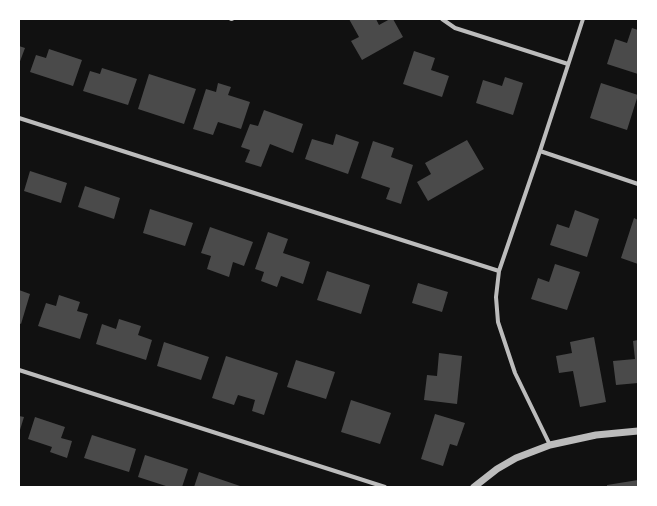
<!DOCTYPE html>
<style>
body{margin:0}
#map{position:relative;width:657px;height:506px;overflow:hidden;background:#111;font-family:"Nunito Sans",sans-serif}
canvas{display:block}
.frame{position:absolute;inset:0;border:20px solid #fff;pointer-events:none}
</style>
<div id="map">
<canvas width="657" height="506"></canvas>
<div class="frame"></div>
</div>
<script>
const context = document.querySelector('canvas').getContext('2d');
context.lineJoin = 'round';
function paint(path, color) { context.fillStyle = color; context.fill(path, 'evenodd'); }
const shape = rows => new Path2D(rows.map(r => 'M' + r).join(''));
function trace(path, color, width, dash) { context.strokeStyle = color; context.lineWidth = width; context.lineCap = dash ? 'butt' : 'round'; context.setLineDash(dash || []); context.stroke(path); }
const building = shape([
 [349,19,376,19,379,25,390,19,393,19,403,37,362,60,351,41,359,37],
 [632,28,638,30,638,74,607,64,615,39,627,43],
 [19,46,25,48,19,64],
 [49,49,82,60,73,86,30,72,36,55,46,58],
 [414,51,435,58,431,70,449,76,442,97,403,84],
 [102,68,137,79,128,105,83,91,90,71,100,74],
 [149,74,196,89,184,124,138,109],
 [505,77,523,83,513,115,476,103,483,80,502,86],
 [218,83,231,87,228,95,250,102,241,129,218,122,213,135,193,129,206,89,216,92],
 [601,83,638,95,627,130,590,118],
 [264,110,303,124,293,153,270,144,261,167,245,162,250,150,241,147,250,124,258,126],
 [336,134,359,142,348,174,305,159,312,139,333,145],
 [467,140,484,169,428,201,417,182,431,174,425,163],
 [373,141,394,148,391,157,413,165,401,204,386,199,390,188,361,178],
 [30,171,67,183,61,203,24,191],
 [85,186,120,198,114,219,78,207],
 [150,209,193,223,185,246,143,233],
 [575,210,599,219,587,257,550,245,557,224,569,228],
 [634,218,638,220,638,264,621,258],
 [210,227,253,242,244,266,233,262,229,277,207,269,211,256,201,253],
 [268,232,288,239,283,253,310,262,303,284,281,276,277,287,261,281,264,272,255,269],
 [555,264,580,272,567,310,531,299,538,278,549,282],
 [327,271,370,285,361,314,317,300],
 [418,283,448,292,442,312,412,303],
 [19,290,30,294,21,324,19,323],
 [59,295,80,302,77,311,88,314,80,339,38,326,46,303,56,306],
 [119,319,141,326,138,335,152,340,146,360,96,344,102,324,116,329],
 [594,337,606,402,580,407,573,371,559,373,556,356,572,353,570,342],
 [638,340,638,383,616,385,613,361,635,359,633,341],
 [164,342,209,357,201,380,157,366],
 [439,353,462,356,457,404,424,400,427,375,437,376],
 [226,356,278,373,264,415,252,411,255,400,238,395,234,405,212,398],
 [296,360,335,372,326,399,287,387],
 [351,400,391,413,380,444,341,432],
 [435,414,465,423,457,446,450,444,443,466,421,459],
 [19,416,24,417,19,433],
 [35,417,65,427,61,438,72,441,67,458,50,452,52,447,28,439],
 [92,435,136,449,129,472,84,458],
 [145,455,188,469,182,487,169,487,138,477],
 [199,472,243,487,194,487],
 [638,480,638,487,607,487,607,485]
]);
const minor = shape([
 [231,19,232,19],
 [442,19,455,28,568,64],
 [19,118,499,271],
 [540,151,638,184],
 [19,370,385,487],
 [550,445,515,373,498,322,496,297,499,271,540,151,583,19]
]);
const tertiary = shape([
 [474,487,497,469,516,458,550,445,596,435,638,431]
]);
paint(building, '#4a4a4a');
trace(minor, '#bcbcbc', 4);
trace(tertiary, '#bcbcbc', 7);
</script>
